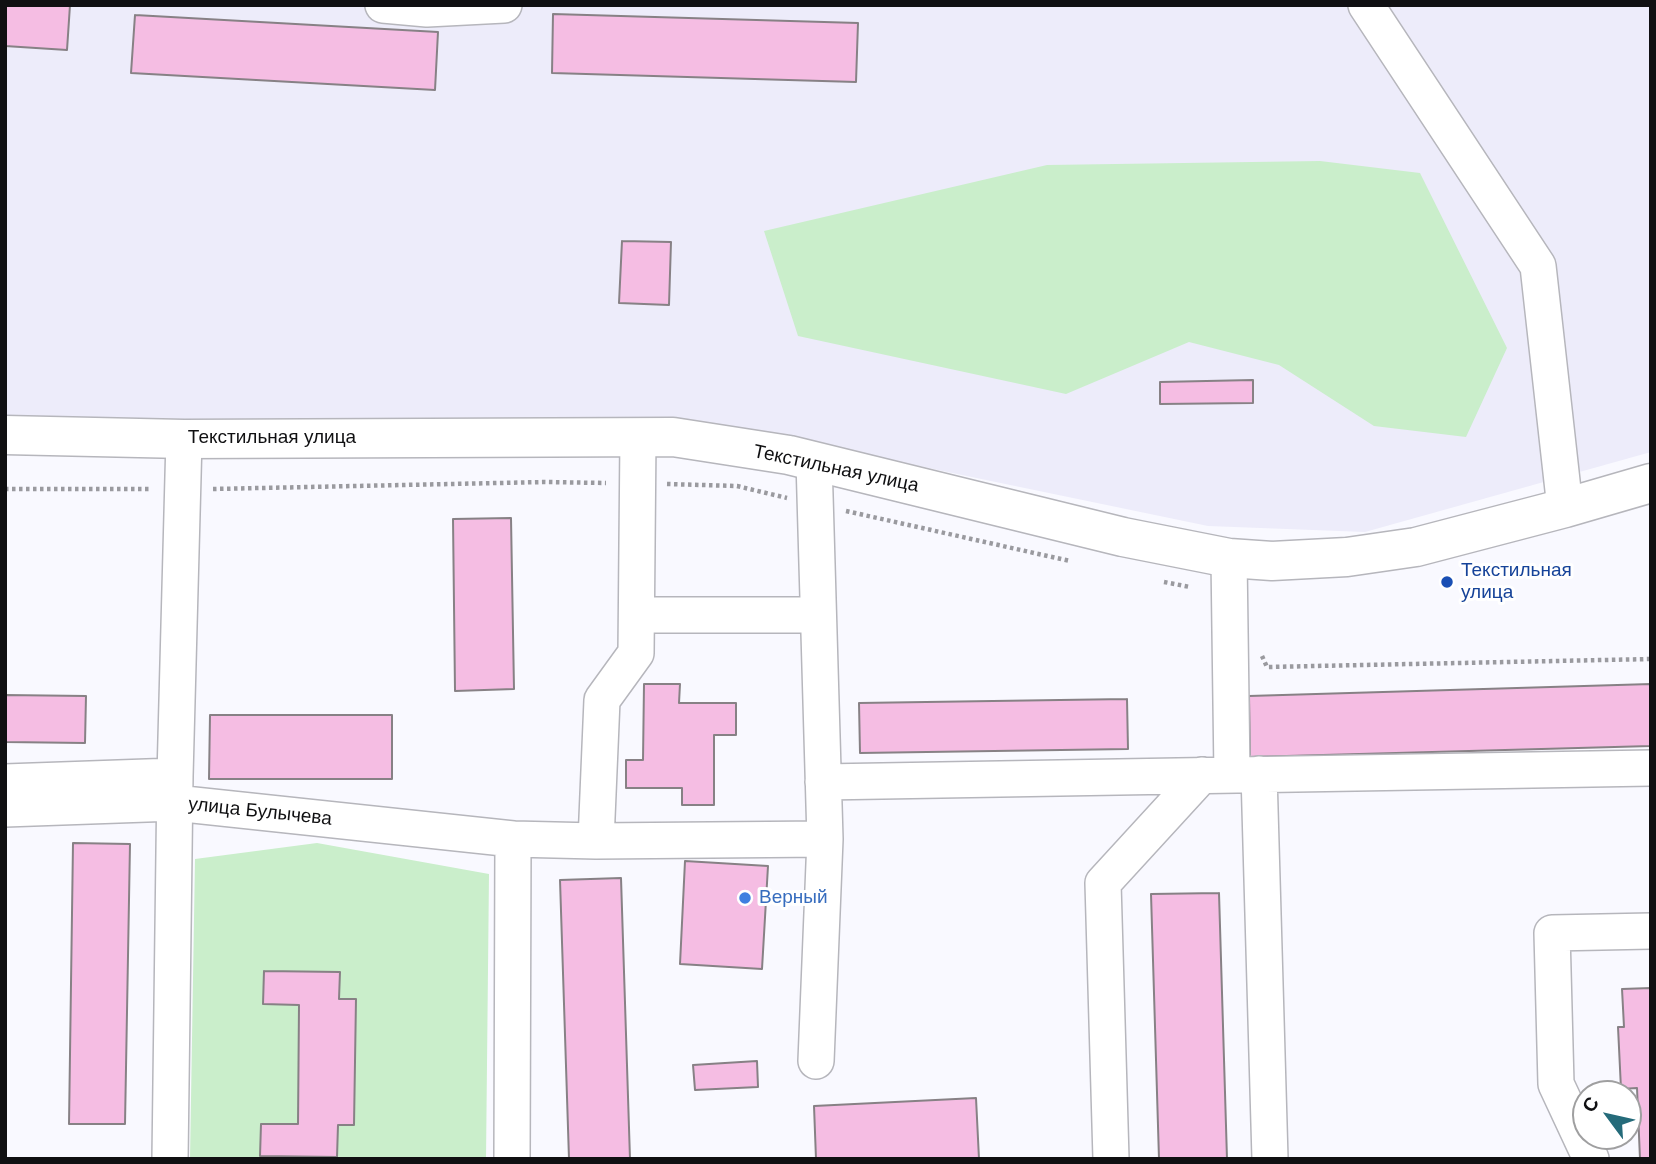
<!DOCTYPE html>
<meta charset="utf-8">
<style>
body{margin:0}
#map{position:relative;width:1656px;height:1164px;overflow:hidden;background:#f9f9ff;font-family:Arial,sans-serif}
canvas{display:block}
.frame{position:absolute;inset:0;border:7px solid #101012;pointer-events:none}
.north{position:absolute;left:1572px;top:1080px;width:70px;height:70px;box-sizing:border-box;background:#fff;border:2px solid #9f9fa0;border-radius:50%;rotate:303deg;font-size:19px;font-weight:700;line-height:28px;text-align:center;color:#101012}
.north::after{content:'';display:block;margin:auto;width:24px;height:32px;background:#256b7a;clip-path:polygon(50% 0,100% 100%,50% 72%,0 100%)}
</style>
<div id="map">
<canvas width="1656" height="1164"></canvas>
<div class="frame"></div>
<div class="north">С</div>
</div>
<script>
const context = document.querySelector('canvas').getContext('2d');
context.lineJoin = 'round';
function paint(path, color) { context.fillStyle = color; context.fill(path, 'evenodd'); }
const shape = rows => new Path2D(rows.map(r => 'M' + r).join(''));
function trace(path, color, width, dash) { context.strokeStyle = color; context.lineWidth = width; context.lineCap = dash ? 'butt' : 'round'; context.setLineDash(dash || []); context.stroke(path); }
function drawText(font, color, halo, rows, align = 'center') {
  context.font = font + ' Arial,sans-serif'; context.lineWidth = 6; context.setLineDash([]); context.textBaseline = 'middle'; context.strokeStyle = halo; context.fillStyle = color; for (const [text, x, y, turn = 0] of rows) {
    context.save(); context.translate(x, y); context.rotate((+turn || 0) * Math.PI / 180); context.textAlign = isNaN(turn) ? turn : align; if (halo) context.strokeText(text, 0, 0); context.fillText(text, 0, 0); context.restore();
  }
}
const built = shape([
 [5,5,1651,5,1651,452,1365,532,1208,526,716,424,638,437,5,416]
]);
const green = shape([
 [1320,161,1420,173,1507,348,1466,437,1374,426,1279,365,1189,342,1066,394,798,336,764,231,1047,165],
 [317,843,489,874,486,1159,190,1159,195,859]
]);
const building = shape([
 [5,5,70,5,67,50,5,46,5,5],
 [553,14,858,23,856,82,552,73,553,14],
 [135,15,438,32,435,90,131,73,135,15],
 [622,241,671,242,669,305,619,303,622,241],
 [1253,380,1253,403,1160,404,1160,382,1253,380],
 [511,518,514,689,455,691,453,519,511,518],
 [644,684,680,684,679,703,736,703,736,735,714,735,714,805,682,805,682,788,626,788,626,760,643,760,644,684],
 [1651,684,1651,746,1250,757,1249,696,1651,684],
 [5,695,86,696,85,743,5,742,5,695],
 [1127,699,1128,749,860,753,859,703,1127,699],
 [210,715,392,715,392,779,209,779,210,715],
 [73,843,130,844,125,1124,69,1124,73,843],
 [685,861,768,866,762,969,680,964,685,861],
 [621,878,630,1159,569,1159,560,880,621,878],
 [1219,893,1227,1159,1159,1159,1151,894,1219,893],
 [264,971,340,972,339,999,356,999,354,1125,338,1125,337,1157,260,1156,261,1124,298,1124,299,1005,263,1004,264,971],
 [1651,988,1651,1159,1640,1159,1637,1088,1621,1089,1618,1027,1624,1027,1622,989,1651,988],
 [757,1061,758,1087,695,1090,693,1065,757,1061],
 [976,1098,979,1159,816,1159,814,1106,976,1098]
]);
const path = shape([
 [667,484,737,486,787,498],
 [5,489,151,489],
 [213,489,545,482,606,483],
 [846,511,1070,561],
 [1164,582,1190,587],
 [1262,656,1267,667,1651,659]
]);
const minor = shape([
 [383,5,427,9,504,5],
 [1366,5,1538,266,1565,508],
 [1229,558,1232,775],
 [637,615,818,615],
 [1259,774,1270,1159],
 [5,782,175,776],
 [823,782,1651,768],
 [5,809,175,803,513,839],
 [596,841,602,700,636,653,638,437],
 [816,1061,825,839],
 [170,1159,175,776,184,439],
 [512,1159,513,839,596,841,825,839,814,461],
 [1111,1159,1103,883,1202,775],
 [1591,1159,1556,1084,1552,933,1651,931]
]);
const major = shape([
 [5,435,184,439,673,437,789,455,1123,537,1229,558,1272,561,1347,557,1416,547,1565,508,1651,483]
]);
const markers = [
 [1447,582,7,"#1a4fb4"],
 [745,898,7,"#3f7fe0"]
];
const streetNames = [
 ["Текстильная улица",272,438],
 ["Текстильная улица",836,469,12],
 ["улица Булычева",260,812,6]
];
const transitNames = [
 ["Текстильная",1461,571],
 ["улица",1461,593]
];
const shopNames = [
 ["Верный",759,898]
];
paint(built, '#edecfa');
paint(green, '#caeecb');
paint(building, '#f5bde3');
trace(building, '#878185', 2);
trace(minor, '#b6b6bc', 38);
trace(major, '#b6b6bc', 41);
trace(path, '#9a9a9f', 4.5, [3.5, 3.5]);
trace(minor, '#fff', 35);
trace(major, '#fff', 38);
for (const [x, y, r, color] of markers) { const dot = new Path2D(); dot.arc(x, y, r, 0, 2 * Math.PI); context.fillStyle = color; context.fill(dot); trace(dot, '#fff', 2.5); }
drawText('19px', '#101012', '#fff', streetNames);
drawText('19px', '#164399', '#fff', transitNames, 'left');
drawText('19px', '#366cbe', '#fff', shopNames, 'left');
</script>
